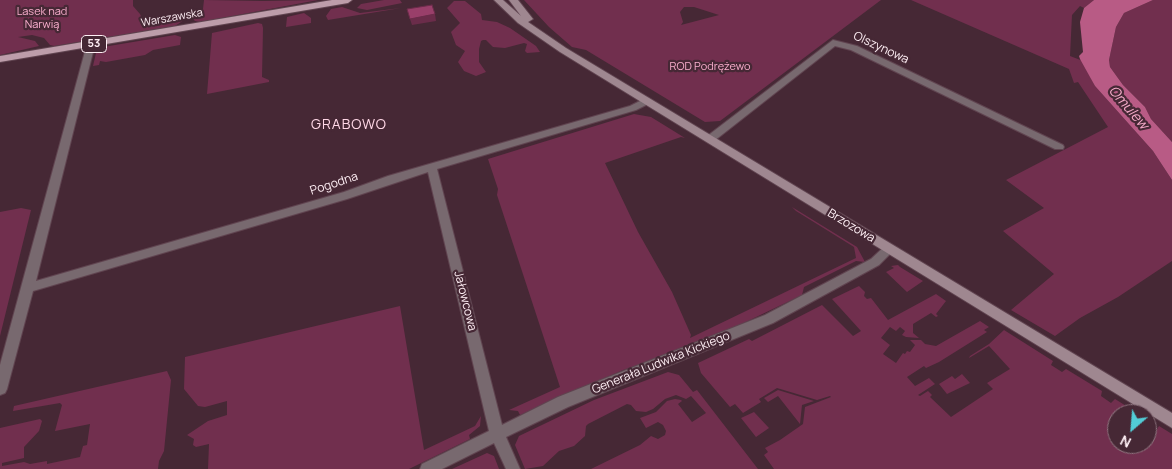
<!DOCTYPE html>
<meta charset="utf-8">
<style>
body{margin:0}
#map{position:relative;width:1172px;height:469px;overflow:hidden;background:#462835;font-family:Manrope,sans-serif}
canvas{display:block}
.north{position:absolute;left:1107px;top:404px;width:50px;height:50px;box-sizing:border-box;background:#462835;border:1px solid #907781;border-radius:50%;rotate:207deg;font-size:14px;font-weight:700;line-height:20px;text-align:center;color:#feeef4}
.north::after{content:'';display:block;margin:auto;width:18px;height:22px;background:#52ccd6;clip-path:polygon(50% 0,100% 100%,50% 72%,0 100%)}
</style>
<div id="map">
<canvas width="1172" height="469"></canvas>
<div class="north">N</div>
</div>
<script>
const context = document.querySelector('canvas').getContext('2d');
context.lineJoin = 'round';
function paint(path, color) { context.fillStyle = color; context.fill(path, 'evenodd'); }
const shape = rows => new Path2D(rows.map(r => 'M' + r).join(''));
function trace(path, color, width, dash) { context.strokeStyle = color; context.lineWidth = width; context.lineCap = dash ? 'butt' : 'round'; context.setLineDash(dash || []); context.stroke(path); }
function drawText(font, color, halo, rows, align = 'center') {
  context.font = font + ' Manrope,sans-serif'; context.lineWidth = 4.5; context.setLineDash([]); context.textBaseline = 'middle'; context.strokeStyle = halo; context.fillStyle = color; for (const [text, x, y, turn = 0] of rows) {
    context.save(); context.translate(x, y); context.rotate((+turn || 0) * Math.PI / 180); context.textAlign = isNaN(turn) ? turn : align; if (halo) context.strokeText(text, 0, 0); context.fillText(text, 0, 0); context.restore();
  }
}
const green = shape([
 [0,0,133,0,133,6,140,14,143,21,185,15,184,20,175,26,54,46,50,45,44,38,32,35,18,37,35,41,39,46,0,55],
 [204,0,263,1,318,0,200,22,195,21,193,19,193,11,203,9],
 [384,0,400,0,402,3,367,10,357,8,361,4],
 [524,0,881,0,720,121,705,122,586,50,572,47,549,27],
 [684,7,694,7,719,15,681,25,683,22,680,12],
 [911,0,1094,0,1084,8,1080,6,1072,15,1070,56,1083,61,1095,86,1153,151,1172,180,1172,261,1118,297,1080,318,1055,336,1011,310,1054,274,1003,231,1044,208,1006,180,1108,127,1078,82,1074,83,1069,69],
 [1153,0,1172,0,1172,142,1151,119,1145,107,1123,85,1110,67,1109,60,1116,27,1124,13],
 [454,1,465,1,481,14,482,20,497,22,510,28,536,46,540,52,527,53,525,51,527,44,524,43,505,48,493,47,486,40,483,40,481,41,479,49,479,62,486,72,476,76,464,71,458,62,465,51,456,45,451,32,460,23,447,8],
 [342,7,360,13,401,8,328,20,326,16,331,9],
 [304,13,311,18,311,23,286,27,287,17],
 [258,23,262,24,263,28,262,77,269,80,269,82,207,94,212,33],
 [175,35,181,37,180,45,153,50,145,55,106,62,100,61,99,65,93,66,96,53,103,47],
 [634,114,651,117,685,138,681,137,605,163,638,232,672,292,691,335,690,338,856,258,854,247,796,211,792,207,857,247,865,262,856,261,804,287,802,295,727,331,656,359,623,370,520,415,518,411,509,410,560,387,497,195,498,189,488,159],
 [21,208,31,210,0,336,0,212],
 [898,265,900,267,923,281,907,292,886,272,894,268,891,266],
 [859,286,865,292,864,296,867,299,871,298,888,320,936,294,946,301,936,314,938,316,936,317,931,313,913,324,913,333,919,338,906,337,902,335,905,331,900,327,896,331,890,327,881,338,890,345,883,354,896,363,903,353,905,354,907,351,910,352,915,345,910,340,921,340,925,344,936,346,980,321,989,327,984,330,987,332,939,362,926,368,924,366,907,377,915,386,929,378,935,384,918,395,920,396,928,391,932,395,930,397,951,417,993,389,987,383,1010,369,989,346,969,358,970,356,989,344,1004,330,1053,361,1051,365,1062,372,1066,369,1102,391,1101,396,1111,403,1115,399,1139,414,1117,414,1117,444,1147,444,1147,425,1156,431,1159,426,1172,434,1172,469,774,469,764,455,768,452,765,448,780,440,803,424,805,407,831,397,830,396,817,400,777,388,759,399,761,402,743,413,735,404,730,407,701,373,698,363,749,339,752,341,822,305,853,336,861,331,832,299],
 [400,306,424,450,475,426,481,416,480,426,469,435,470,439,409,469,208,469,209,444,196,447,193,445,194,439,187,435,208,421,227,415,227,401,205,407,198,406,184,389,185,357],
 [167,371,171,380,164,451,159,461,158,469,0,469,0,428,40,419,42,421,39,431,24,447,24,458,2,463,2,466,24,462,30,464,47,461,47,464,80,457,83,446,87,445,90,424,55,431,62,405,60,403,13,411,14,406],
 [668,372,679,375,693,392,697,390,758,469,591,469,640,445,651,436,658,439,665,435,666,431,663,425,658,422,646,428,640,418,656,412,667,401,675,399,681,400,682,401,678,404,692,422,706,413,691,396,686,399,676,395,665,399,653,409,646,412,636,411,631,405,627,404,588,424,586,426,585,436,574,446,559,451,543,466,525,469,515,445,519,436,594,400],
 [962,374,970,383,947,394,939,384,952,376,955,379],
 [778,390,814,401,802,405,800,424,778,396,768,402,764,398],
 [754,412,769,428,756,437,741,418],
 [487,453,494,456,499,469,452,469]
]);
const water = shape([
 [1094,0,1153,0,1124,13,1116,27,1109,60,1110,67,1123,85,1145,107,1151,119,1172,142,1172,180,1153,151,1095,86,1080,59,1079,56,1083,52,1080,22,1084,8]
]);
const street = shape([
 [833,40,857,46,1063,145,1064,147,1063,149,1055,149,851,50,835,46,714,141,706,141,705,139,706,137,833,40],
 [91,41,95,44,36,281,344,192,388,176,630,106,644,99,650,99,650,103,636,110,437,169,502,425,558,397,765,315,871,259,885,246,893,246,895,249,879,265,773,323,568,407,506,437,520,469,506,469,494,443,442,469,420,469,422,464,489,431,428,172,347,199,33,291,7,389,5,393,0,395,0,365,87,44,91,41]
]);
const secondary = shape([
 [494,0,503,0,521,16,509,0,518,0,533,19,528,22,566,48,1172,413,1172,428,560,52,518,23,494,0]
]);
const primary = shape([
 [332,0,352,0,348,3,0,62,0,56,332,0]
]);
const shadedWall = shape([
 [435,14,436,21,412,25,410,19]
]);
const building = shape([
 [432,5,435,14,410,19,407,9,432,5]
]);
const farParknames = [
 ["Lasek nad",42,12],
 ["Narwią",42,25],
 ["ROD Podrężewo",710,67]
];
const farStreetnames = [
 ["Warszawska",172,18,-10]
];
const shields = [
 [94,44,25]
];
const shieldNames = [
 ["53",94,44]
];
const streetNames = [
 ["Olszynowa",881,48,25],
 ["Pogodna",334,184,-18],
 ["Brzozowa",851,226,31],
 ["Jałowcowa",465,301,76],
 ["Generała Ludwika Kickiego",661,363,-22]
];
const waterNames = [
 ["Omulew",1128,108,49]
];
const neighbourhoodNames = [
 ["GRABOWO",349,125]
];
paint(green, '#712f4e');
paint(water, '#b85b85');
trace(street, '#604450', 2);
trace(secondary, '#604450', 2);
trace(primary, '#604450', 2);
paint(street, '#78696f');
paint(secondary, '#9f8790');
paint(primary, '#bd9daa');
paint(shadedWall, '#6b2c4a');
paint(building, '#993f6a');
trace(building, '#6b2c4a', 1);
drawText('11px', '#f9aecd', '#462835', farParknames);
drawText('11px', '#feeef4', '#462835', farStreetnames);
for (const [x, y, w] of shields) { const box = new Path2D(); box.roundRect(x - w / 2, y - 8.5, w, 17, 4); context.fillStyle = '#462835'; context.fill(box); trace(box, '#feeef4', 1); }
drawText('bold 11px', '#feeef4', null, shieldNames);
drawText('12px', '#feeef4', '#462835', streetNames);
drawText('italic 14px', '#f4aac8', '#462835', waterNames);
context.letterSpacing = '1px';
drawText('14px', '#ffd7e6', '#462835', neighbourhoodNames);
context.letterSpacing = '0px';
</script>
